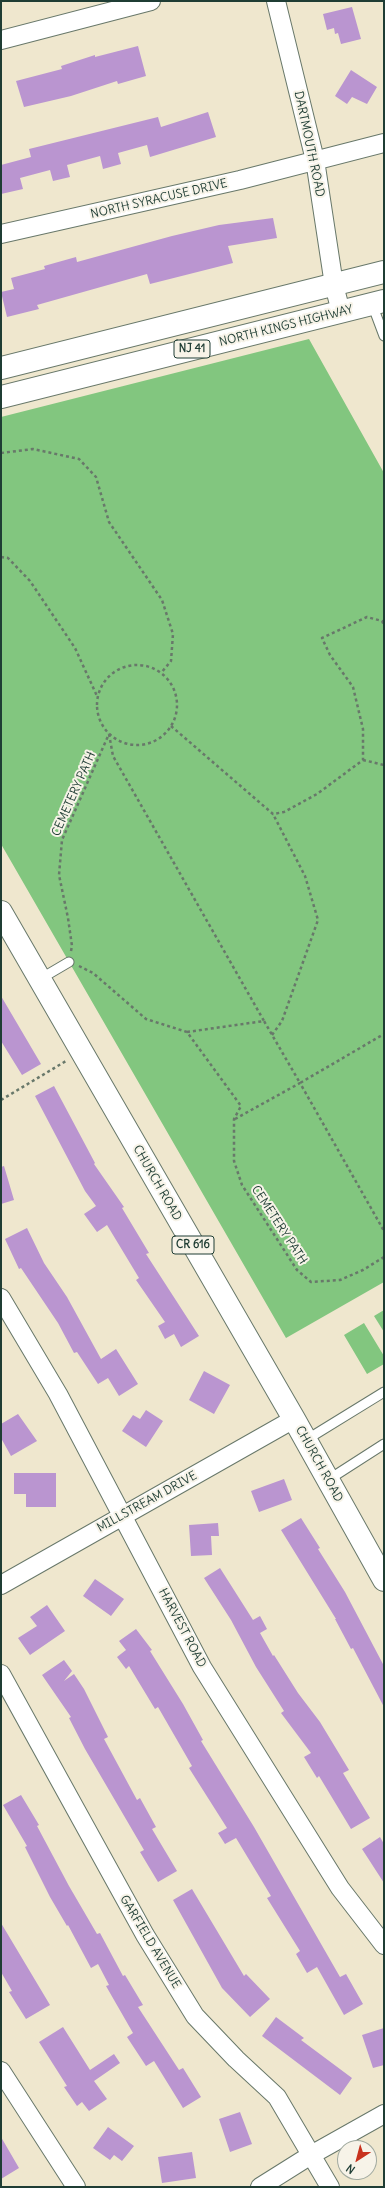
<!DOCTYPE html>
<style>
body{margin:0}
#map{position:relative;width:385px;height:2188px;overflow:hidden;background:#efe7ce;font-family:Delius,sans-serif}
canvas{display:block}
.frame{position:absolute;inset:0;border:2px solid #1f3d34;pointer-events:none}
.north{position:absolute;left:337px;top:2140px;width:40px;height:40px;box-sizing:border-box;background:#f7f3e8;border:1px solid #a1aaa0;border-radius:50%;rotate:216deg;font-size:11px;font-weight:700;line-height:16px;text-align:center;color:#1f3d34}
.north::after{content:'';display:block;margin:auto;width:14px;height:18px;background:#c8321e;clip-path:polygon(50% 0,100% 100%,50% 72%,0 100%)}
</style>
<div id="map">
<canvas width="385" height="2188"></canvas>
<div class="frame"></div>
<div class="north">N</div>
</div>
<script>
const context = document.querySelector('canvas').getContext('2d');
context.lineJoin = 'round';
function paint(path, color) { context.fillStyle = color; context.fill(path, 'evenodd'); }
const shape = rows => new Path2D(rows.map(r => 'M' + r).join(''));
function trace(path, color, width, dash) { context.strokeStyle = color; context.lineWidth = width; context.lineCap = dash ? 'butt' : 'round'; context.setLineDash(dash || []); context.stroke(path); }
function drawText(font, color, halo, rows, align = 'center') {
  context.font = font + ' Delius,sans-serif'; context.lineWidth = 4; context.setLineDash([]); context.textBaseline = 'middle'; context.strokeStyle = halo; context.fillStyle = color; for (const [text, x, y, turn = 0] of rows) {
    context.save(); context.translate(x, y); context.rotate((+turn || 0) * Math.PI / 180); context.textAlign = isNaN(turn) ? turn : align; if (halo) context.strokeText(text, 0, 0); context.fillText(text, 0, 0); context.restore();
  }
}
const green = shape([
 [309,339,384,473,384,1282,286,1338,1,844,1,417],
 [384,1310,384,1332,374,1316],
 [364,1323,384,1356,384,1364,367,1374,344,1335]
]);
const building = shape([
 [352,7,361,39,341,44,338,33,335,34,334,28,327,30,323,14],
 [138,46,146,76,118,84,117,81,71,96,24,107,16,81,62,69,61,66,95,55,95,57],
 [351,70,377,87,367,104,352,97,347,104,335,96],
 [208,112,216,137,150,157,147,145,118,153,121,164,103,169,100,156,67,165,70,177,53,181,50,170,20,178,23,189,1,194,1,165,31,157,29,149,158,117,161,127],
 [273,218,277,238,228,246,233,263,150,284,147,274,37,305,39,309,7,317,1,292,14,289,11,278,45,269,44,266,76,257,77,262,172,236,219,225],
 [1,996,41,1064,22,1075,1,1041],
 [54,1086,95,1163,94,1164,124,1207,122,1208,149,1253,146,1254,199,1336,181,1347,174,1334,165,1339,158,1326,165,1322,136,1280,139,1278,107,1225,97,1232,84,1214,96,1206,85,1191,35,1096],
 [4,1166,14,1200,1,1204,1,1167],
 [27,1228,44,1263,67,1297,101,1359,116,1349,138,1384,119,1396,108,1378,98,1384,77,1352,74,1353,58,1323,21,1268,19,1269,5,1239],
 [204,1371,230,1385,214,1414,189,1400],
 [146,1410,163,1421,146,1447,122,1431,133,1415,140,1419],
 [18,1414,37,1441,11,1456,1,1438,1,1424],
 [14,1473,56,1473,56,1507,26,1507,26,1494,14,1494],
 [284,1479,292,1500,259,1512,251,1491],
 [301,1518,320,1548,318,1549,345,1592,384,1666,384,1707,353,1648,351,1649,335,1619,336,1619,281,1530],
 [218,1523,219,1536,211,1536,212,1555,191,1556,189,1525],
 [220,1568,253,1620,260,1616,267,1629,260,1633,273,1656,274,1655,298,1693,320,1722,349,1770,343,1773,370,1818,351,1829,319,1776,317,1778,304,1757,311,1753,281,1713,284,1711,256,1667,231,1620,204,1578],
 [95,1579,124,1599,111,1616,83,1596],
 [47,1605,65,1631,30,1655,18,1638,37,1626,30,1617],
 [136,1629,152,1650,150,1651,183,1704,203,1740,201,1741,254,1827,340,1977,346,1974,363,2004,344,2015,317,1967,307,1973,296,1954,300,1951,267,1898,271,1896,236,1838,225,1844,218,1833,227,1828,189,1768,192,1766,158,1707,155,1709,129,1666,126,1669,117,1657,126,1650,119,1641],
 [64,1660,72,1671,64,1681,74,1674,84,1689,108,1737,104,1739,137,1800,140,1798,156,1827,152,1829,177,1871,158,1882,140,1852,144,1850,85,1749,69,1718,71,1717,42,1675],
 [21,1795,39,1825,37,1826,69,1886,97,1934,100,1933,123,1976,125,1975,143,2005,138,2007,179,2070,183,2068,201,2097,183,2108,154,2061,146,2066,127,2037,133,2033,106,1986,109,1985,98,1964,91,1968,68,1925,67,1926,50,1897,25,1847,27,1846,3,1805],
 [380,1837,384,1844,384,1883,362,1849],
 [192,1889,244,1976,246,1974,270,1999,250,2017,222,1988,173,1900],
 [1,1923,50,2005,26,2019,9,1992,12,1991,1,1972],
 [276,2017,304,2038,301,2040,352,2078,340,2095,262,2036],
 [63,2027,90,2070,114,2054,120,2063,94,2081,107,2099,89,2111,82,2102,77,2106,64,2087,67,2086,39,2042],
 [384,2028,384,2065,373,2068,362,2035],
 [240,2112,252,2144,230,2152,219,2119],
 [108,2127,134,2146,122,2161,114,2155,110,2160,93,2148],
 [1,2137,19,2168,1,2179],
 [192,2152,196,2178,162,2183,158,2157]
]);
const path = shape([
 [1,453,33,449,79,459,96,477,109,522,162,600,173,634,171,661,161,673],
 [1,557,8,558,30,581,75,648,97,696],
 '97 705a40 40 0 1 1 80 0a40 40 0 1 1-80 0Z',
 [171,726,273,814,284,812,317,794,363,760,363,729,353,687,330,655,322,638,367,617,382,621,384,625],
 [109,734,113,756,264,1021],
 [363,760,384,765],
 [71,951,72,946,68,918,59,875,62,840,109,734],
 [79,966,93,973,146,1019,187,1032,241,1106,234,1119,234,1161,242,1185,297,1270,311,1282,340,1280,363,1270,384,1257],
 [187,1032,264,1021,300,1083,384,1034],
 [272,1035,282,1021,318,920,305,876,273,814],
 [1,1100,66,1061],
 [235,1119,300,1083,384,1231]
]);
const lane = shape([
 [372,304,384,336],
 [40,979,69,962],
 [306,1440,384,1392],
 [328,1480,384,1444]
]);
const street = shape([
 [276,1,315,160,334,285,341,312],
 [1,40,151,1],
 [1,234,240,180,384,143],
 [1,1298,58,1394,202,1667,340,1888,384,1945],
 [1,1585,294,1419],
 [1,1674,145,1935,195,2016,236,2059,277,2097,330,2187],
 [1,2071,76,2187],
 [260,2187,311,2155,384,2114]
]);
const primary = shape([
 [1,368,384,272],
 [1,397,384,301],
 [1,912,294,1419,384,1580]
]);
const shields = [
 [192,349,36],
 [193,1245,42]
];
const shieldNames = [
 ["NJ 41",192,349],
 ["CR 616",193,1245]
];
const streetNames = [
 ["DARTMOUTH ROAD",309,144,78],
 ["NORTH SYRACUSE DRIVE",159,199,-13],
 ["NORTH KINGS HIGHWAY",286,326,-14],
 ["CEMETERY PATH",74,794,-66],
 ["CHURCH ROAD",157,1183,60],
 ["CEMETERY PATH",279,1225,57],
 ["CHURCH ROAD",319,1464,61],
 ["MILLSTREAM DRIVE",147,1502,-29],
 ["HARVEST ROAD",182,1628,62],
 ["GARFIELD AVENUE",150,1942,59]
];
paint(green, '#82c67f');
paint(building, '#ba95d0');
trace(lane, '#68786a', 11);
trace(street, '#68786a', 20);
trace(primary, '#68786a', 24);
trace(path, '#68786a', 2.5, [3, 3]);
trace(lane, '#fff', 9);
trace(street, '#fff', 18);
trace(primary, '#fff', 22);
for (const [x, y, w] of shields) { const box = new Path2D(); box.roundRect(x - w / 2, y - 9, w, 18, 3); context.fillStyle = '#f7f3e8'; context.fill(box); trace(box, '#1f3d34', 1); }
drawText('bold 11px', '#1f3d34', null, shieldNames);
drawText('12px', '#1f3d34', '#f7f3e8', streetNames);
</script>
